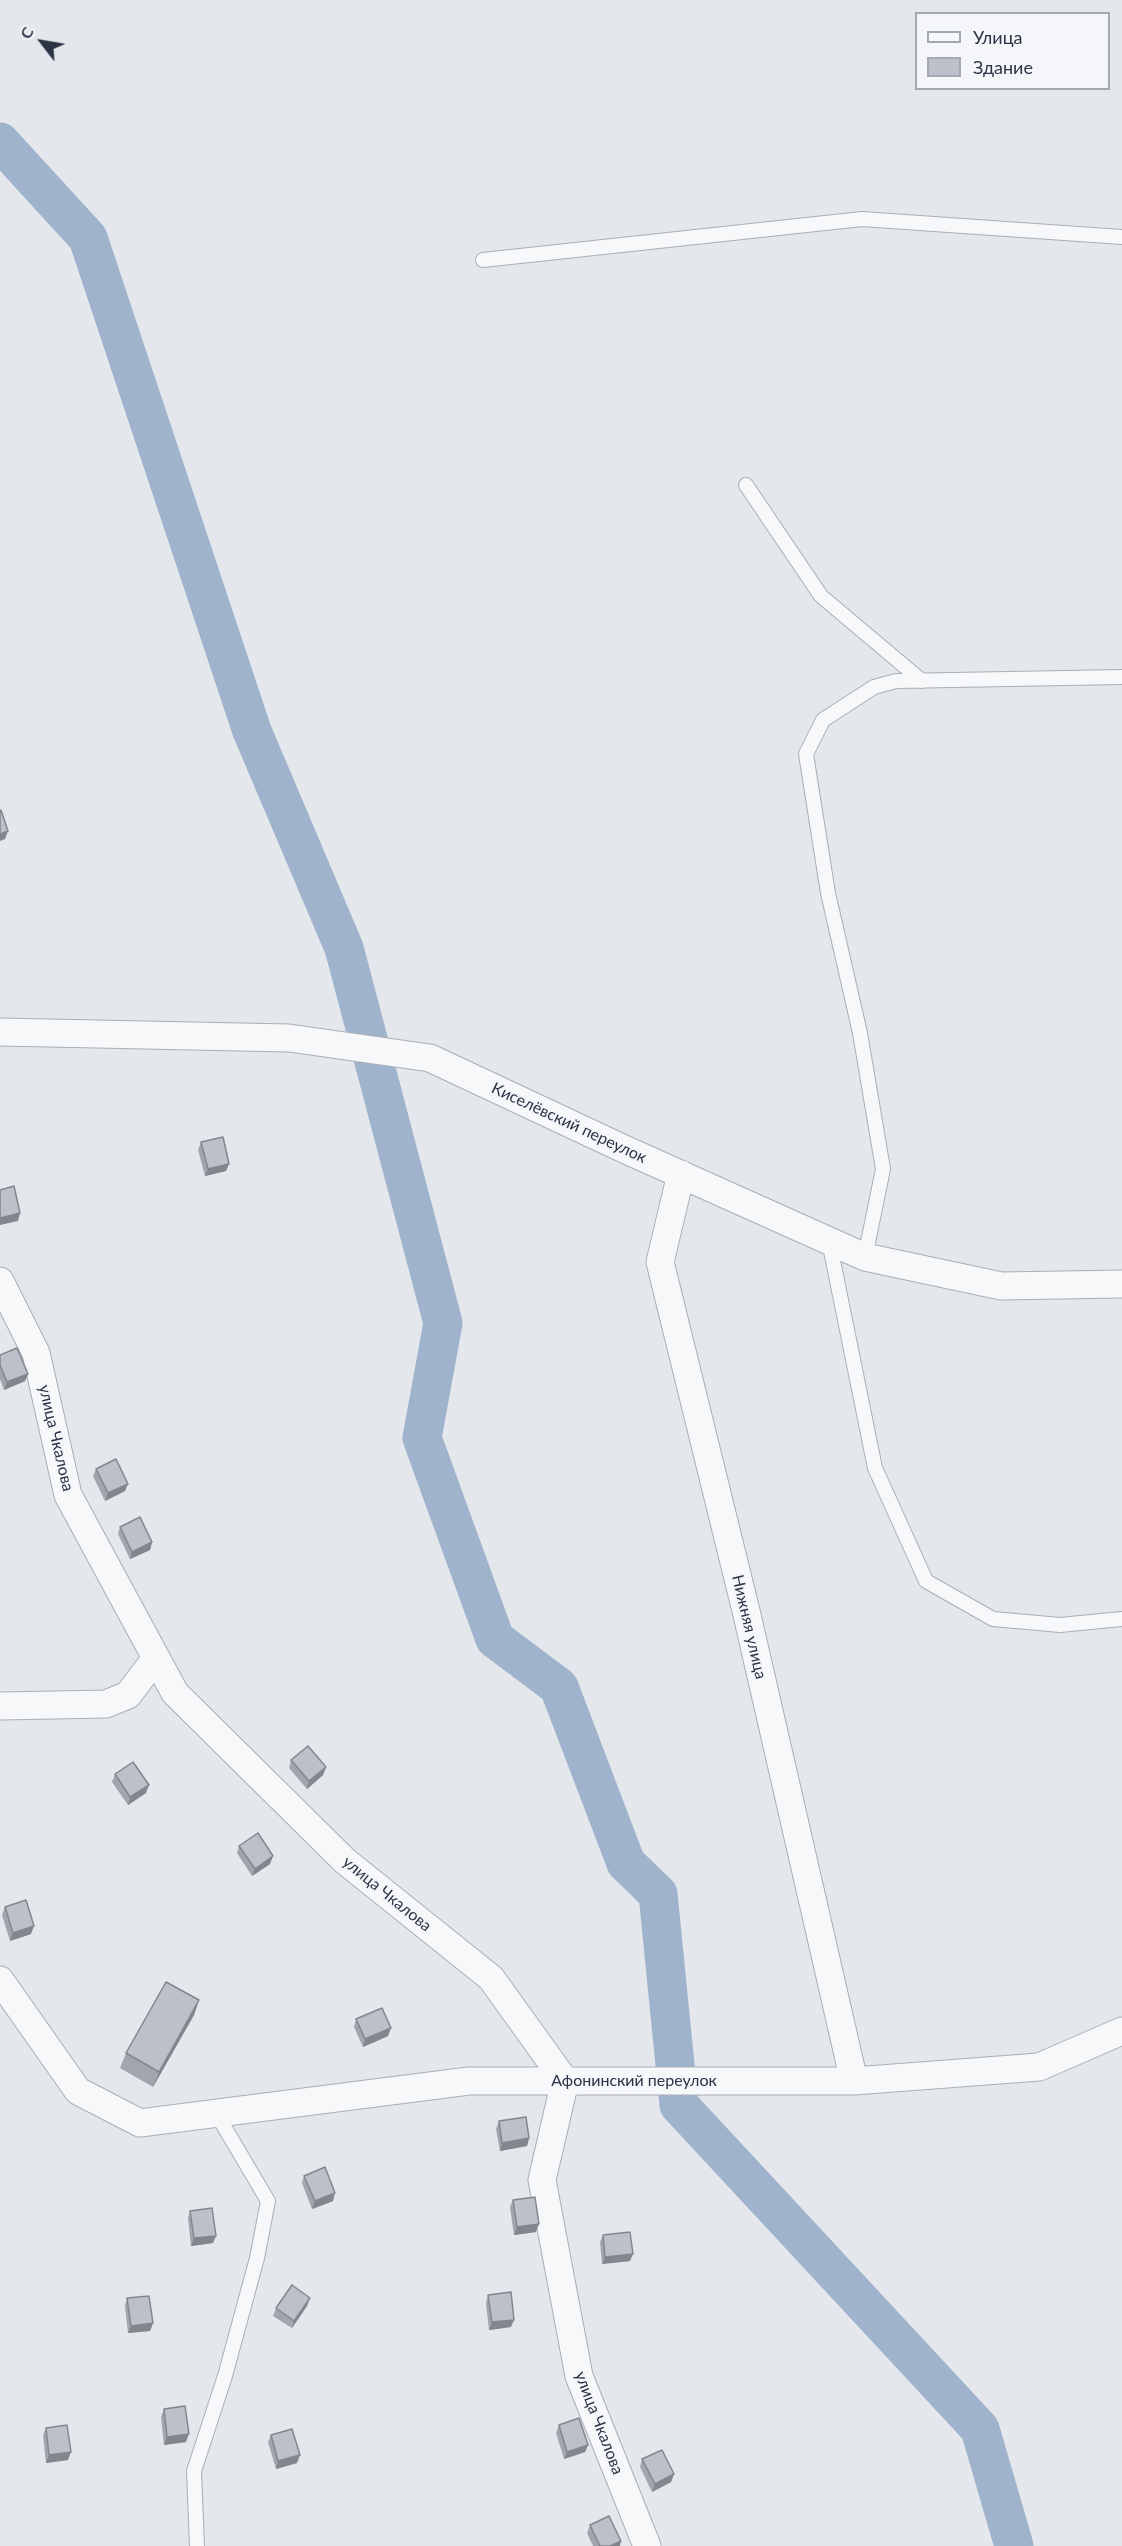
<!DOCTYPE html>
<meta charset="utf-8">
<style>
body{margin:0}
#map{position:relative;width:1122px;height:2546px;overflow:hidden;background:#e4e7ec;font-family:Lato,sans-serif}
canvas{display:block}
.legend{position:absolute;left:915px;top:12px;width:195px;height:78px;box-sizing:border-box;background:#f4f6f9;border:2px solid #a4a8b1;margin:0;padding:8px 10px;list-style:none;font-size:18px;color:#2b3445}
.legend li{display:flex;align-items:center;gap:12px;height:30px}
.legend b{width:30px;border:2px solid #a4a8b1}
.north{position:absolute;left:12px;top:12px;width:60px;height:60px;-webkit-text-stroke:4px #f4f6f9;paint-order:stroke;rotate:301deg;font-size:16px;font-weight:700;line-height:24px;text-align:center;color:#2b3445}
.north::after{content:'';display:block;margin:auto;width:21px;height:27px;background:#2b3445;clip-path:polygon(50% 0,100% 100%,50% 72%,0 100%)}
</style>
<div id="map">
<canvas width="1122" height="2546"></canvas>
<ul class="legend">
<li><b style="height:8px;background:#f7f8fa"></b>Улица</li>
<li><b style="height:16px;background:#bbc0ca"></b>Здание</li>
</ul>
<div class="north">С</div>
</div>
<script>
const context = document.querySelector('canvas').getContext('2d');
context.lineJoin = 'round';
const shape = rows => new Path2D(rows.map(r => 'M' + r).join(''));
function trace(path, color, width, dash) { context.strokeStyle = color; context.lineWidth = width; context.lineCap = dash ? 'butt' : 'round'; context.setLineDash(dash || []); context.stroke(path); }
function paint(path, color) { context.fillStyle = color; context.fill(path, 'evenodd'); }
function drawText(font, color, halo, rows, align = 'center') {
  context.font = font + ' Lato,sans-serif'; context.lineWidth = 4.5; context.setLineDash([]); context.textBaseline = 'middle'; context.strokeStyle = halo; context.fillStyle = color; for (const [text, x, y, turn = 0] of rows) {
    context.save(); context.translate(x, y); context.rotate((+turn || 0) * Math.PI / 180); context.textAlign = isNaN(turn) ? turn : align; if (halo) context.strokeText(text, 0, 0); context.fillText(text, 0, 0); context.restore();
  }
}
const river = shape([
 [0,142,88,238,252,731,344,948,443,1323,422,1438,495,1639,559,1687,626,1863,658,1894,679,2105,980,2429,1014,2546]
]);
const service = shape([
 [483,260,862,219,1122,237],
 [746,485,821,596,922,681],
 [829,1241,875,1468,926,1581,993,1619,1060,1625,1122,1619],
 [865,1257,883,1169,860,1033,828,893,806,754,823,720,874,687,896,681,1122,677],
 [197,2546,194,2471,225,2376,257,2258,268,2201,216,2113]
]);
const minor = shape([
 [0,1032,289,1038,430,1058,624,1149,865,1257,1001,1286,1122,1284],
 [681,1174,660,1262,747,1615,854,2081],
 [0,1281,36,1353,68,1495,175,1693,345,1861,491,1978,565,2081,542,2180,579,2376,647,2546],
 [0,1706,106,1704,128,1695,156,1658],
 [0,1980,78,2091,140,2123,469,2081,854,2081,1039,2067,1122,2031]
]);
const wall = shape([
 [201,1142,226,1171,205,1176,198,1150],
 [0,1355,28,1374,25,1381,4,1390,0,1379],
 [96,1469,125,1491,105,1501,93,1476],
 [120,1527,152,1542,150,1550,130,1559,118,1534],
 [291,1760,326,1767,323,1775,307,1789,289,1768],
 [115,1774,146,1793,128,1805,112,1782],
 [239,1846,270,1864,252,1876,237,1853],
 [5,1907,31,1934,10,1941,2,1915],
 [199,2000,194,2015,153,2087,120,2068,126,2053],
 [356,2019,388,2036,363,2047,354,2027],
 [499,2121,529,2138,527,2146,500,2151,496,2129],
 [304,2176,333,2201,312,2209,302,2183],
 [513,2200,536,2232,514,2235,510,2207],
 [190,2211,213,2243,191,2246,188,2218],
 [603,2235,630,2261,602,2264,600,2242],
 [488,2295,511,2327,489,2330,486,2303],
 [127,2298,153,2323,150,2331,128,2333,125,2306],
 [307,2306,292,2328,273,2316,276,2308],
 [164,2409,186,2442,164,2445,161,2417],
 [559,2425,588,2445,585,2452,564,2459,556,2433],
 [46,2428,68,2460,46,2463,43,2435],
 [271,2435,297,2463,276,2469,268,2442],
 [642,2459,674,2474,671,2482,652,2492,640,2467],
 [590,2525,620,2546,593,2546,587,2533]
]);
const shadedWall = shape([
 [8,831,5,839,0,841,0,834],
 [229,1164,226,1171,205,1176,208,1169],
 [20,1213,18,1221,0,1225,0,1218],
 [28,1374,25,1381,4,1390,7,1382],
 [128,1484,125,1491,105,1501,108,1493],
 [152,1542,150,1550,130,1559,132,1552],
 [326,1767,323,1775,307,1789,309,1781],
 [149,1785,146,1793,128,1805,130,1797],
 [273,1856,270,1864,252,1876,255,1869],
 [34,1926,31,1934,10,1941,13,1933],
 [199,2000,194,2015,153,2087,159,2072],
 [391,2028,388,2036,363,2047,365,2039],
 [529,2138,527,2146,500,2151,502,2143],
 [335,2193,333,2201,312,2209,315,2201],
 [539,2224,536,2232,514,2235,517,2227],
 [216,2236,213,2243,191,2246,194,2238],
 [633,2254,630,2261,602,2264,605,2257],
 [310,2298,307,2306,292,2328,294,2321],
 [514,2320,511,2327,489,2330,492,2322],
 [153,2323,150,2331,128,2333,131,2326],
 [189,2434,186,2442,164,2445,167,2437],
 [588,2445,585,2452,564,2459,567,2452],
 [71,2452,68,2460,46,2463,49,2455],
 [300,2455,297,2463,276,2469,278,2461],
 [674,2474,671,2482,652,2492,655,2484],
 [621,2541,620,2546,610,2546]
]);
const building = shape([
 [1,810,8,831,0,834,0,811,1,810],
 [223,1137,229,1164,208,1169,201,1142,223,1137],
 [14,1186,20,1213,0,1218,0,1190,14,1186],
 [17,1348,28,1374,7,1382,0,1365,0,1355,17,1348],
 [116,1459,128,1484,108,1493,96,1469,116,1459],
 [140,1517,152,1542,132,1552,120,1527,140,1517],
 [308,1746,326,1767,309,1781,291,1760,308,1746],
 [133,1762,149,1785,130,1797,115,1774,133,1762],
 [258,1833,273,1856,255,1869,239,1846,258,1833],
 [26,1900,34,1926,13,1933,5,1907,26,1900],
 [166,1982,199,2000,159,2072,126,2053,166,1982],
 [382,2008,391,2028,365,2039,356,2019,382,2008],
 [526,2117,529,2138,502,2143,499,2121,526,2117],
 [325,2167,335,2193,315,2201,304,2176,325,2167],
 [535,2197,539,2224,517,2227,513,2200,535,2197],
 [212,2208,216,2236,194,2238,190,2211,212,2208],
 [630,2232,633,2254,605,2257,603,2235,630,2232],
 [292,2285,310,2298,294,2321,276,2308,292,2285],
 [511,2292,514,2320,492,2322,488,2295,511,2292],
 [149,2296,153,2323,131,2326,127,2298,149,2296],
 [185,2406,189,2434,167,2437,164,2409,185,2406],
 [579,2418,588,2445,567,2452,559,2425,579,2418],
 [67,2425,71,2452,49,2455,46,2428,67,2425],
 [292,2429,300,2455,278,2461,271,2435,292,2429],
 [662,2450,674,2474,655,2484,642,2459,662,2450],
 [609,2516,621,2541,610,2546,600,2546,590,2525,609,2516]
]);
const streetNames = [
 ["Киселёвский переулок",569,1123,25],
 ["улица Чкалова",56,1438,77],
 ["Нижняя улица",749,1627,77],
 ["улица Чкалова",387,1894,39],
 ["Афонинский переулок",634,2081],
 ["улица Чкалова",599,2423,69]
];
trace(river, '#9fb4cc', 39);
trace(service, '#a9aeb7', 16);
trace(minor, '#a9aeb7', 29);
trace(service, '#f7f8fa', 14);
trace(minor, '#f7f8fa', 27);
paint(wall, '#a1a5ae');
paint(shadedWall, '#83868d');
paint(building, '#bbc0ca');
trace(building, '#83868d', 1.5);
drawText('16px', '#2b3445', '#f4f6f9', streetNames);
</script>
